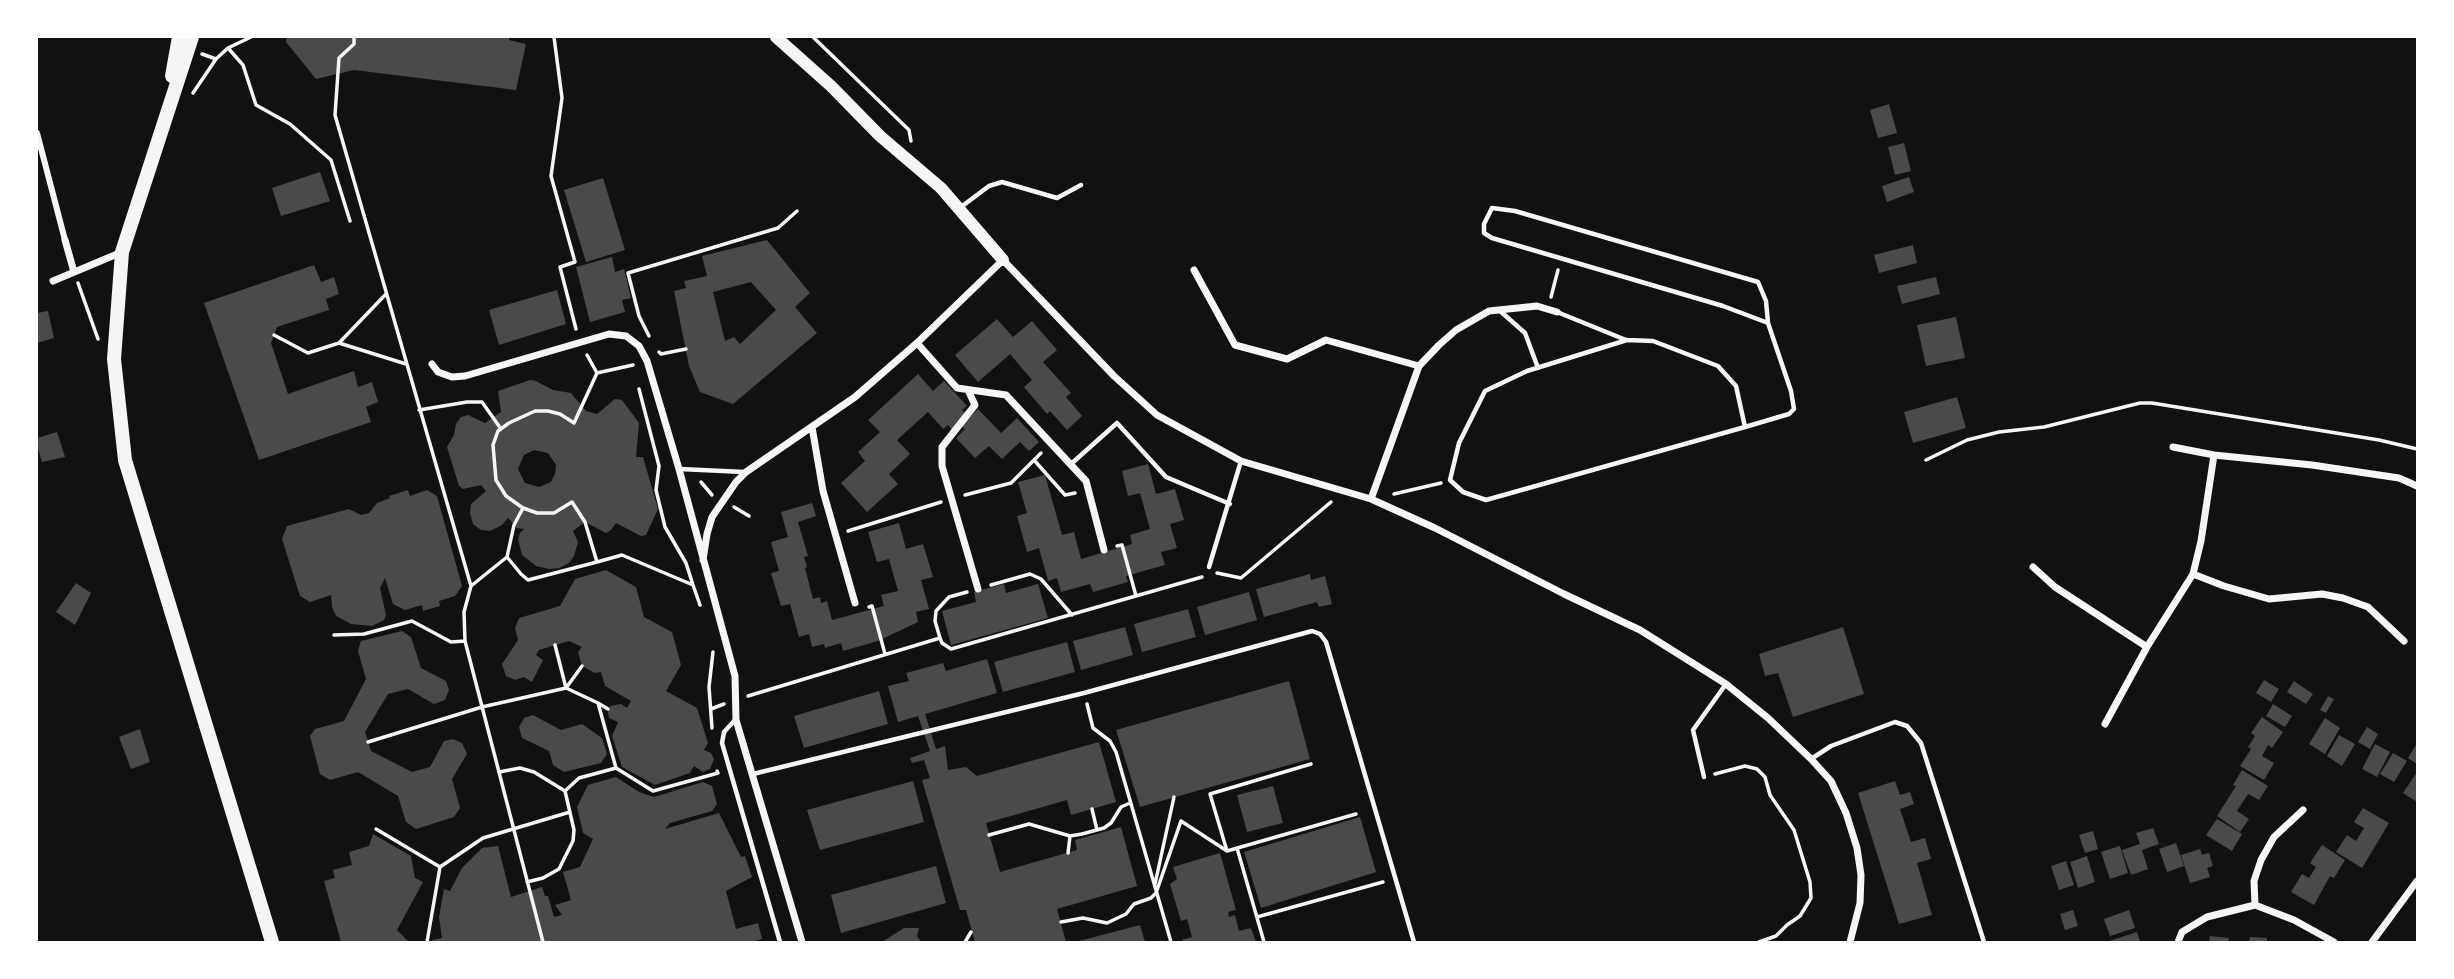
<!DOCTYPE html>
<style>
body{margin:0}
#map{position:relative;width:2454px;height:979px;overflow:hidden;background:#111;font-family:Arial,sans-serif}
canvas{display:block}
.frame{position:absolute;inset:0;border:38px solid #fff;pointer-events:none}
</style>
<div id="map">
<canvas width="2454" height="979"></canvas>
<div class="frame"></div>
</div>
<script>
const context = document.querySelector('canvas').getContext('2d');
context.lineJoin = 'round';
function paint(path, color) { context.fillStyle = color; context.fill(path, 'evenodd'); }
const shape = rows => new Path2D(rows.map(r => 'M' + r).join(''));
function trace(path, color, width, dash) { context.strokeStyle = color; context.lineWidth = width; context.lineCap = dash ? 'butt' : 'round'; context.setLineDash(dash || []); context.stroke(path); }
const building = shape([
 [287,37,509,37,509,40,526,44,516,90,354,70,316,79,286,42],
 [1889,104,1897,133,1878,138,1870,110],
 [1904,143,1911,171,1895,175,1888,147],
 [320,172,330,201,281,216,272,188],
 [1909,177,1914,192,1887,202,1882,186],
 [603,178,625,250,586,262,564,190],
 [767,240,810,293,795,307,817,333,733,404,700,392,689,366,674,291,686,288,684,281,707,276,702,256],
 [751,282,776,310,740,344,734,337,725,341,713,292],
 [1913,245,1917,263,1879,273,1874,255],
 [612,257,615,272,624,269,631,298,622,300,625,312,590,322,576,267],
 [314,265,321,282,334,277,339,294,326,299,329,310,277,327,271,343,288,394,354,371,358,387,372,382,378,402,366,407,371,422,259,460,204,303],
 [1936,277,1940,294,1902,304,1897,286],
 [557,290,566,324,499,345,489,310],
 [48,311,54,338,37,343,37,313],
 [1956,317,1965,358,1926,366,1917,325],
 [997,319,1013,337,1032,321,1057,350,1043,362,1071,393,1066,397,1082,416,1067,430,1050,411,1047,414,1024,387,1032,380,1010,354,978,382,955,355],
 [918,374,933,391,944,381,967,406,962,410,969,418,978,409,1001,433,1017,418,1039,442,1029,451,1020,442,1002,459,989,446,975,458,956,438,965,429,959,423,952,430,948,425,943,429,928,412,897,440,910,454,889,474,898,484,867,512,841,483,865,461,858,452,880,432,868,420],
 [530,380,536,381,553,390,571,393,586,411,597,414,615,399,622,400,639,423,636,457,643,457,658,509,646,535,641,536,616,523,611,530,606,533,585,522,573,531,578,542,574,556,569,563,559,568,549,569,536,566,522,555,518,539,520,533,524,529,517,528,508,518,502,525,490,531,481,530,473,524,470,513,471,504,486,491,481,485,463,489,459,486,447,447,454,435,456,424,461,417,468,415,485,423,501,412,498,391],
 [534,450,548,453,556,465,555,474,551,482,539,487,525,483,518,469,524,455],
 [1957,397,1966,428,1913,443,1904,412],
 [57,432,65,457,42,462,37,446,37,438],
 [1148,464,1156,494,1175,489,1184,520,1170,524,1177,548,1161,552,1165,565,1126,576,1128,582,1093,592,1090,584,1061,592,1057,578,1048,581,1039,548,1027,552,1017,516,1027,513,1018,482,1045,475,1062,535,1074,532,1081,559,1132,544,1130,535,1150,529,1140,493,1128,496,1122,471],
 [408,490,410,496,427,490,437,496,462,586,455,596,439,601,440,606,423,611,422,605,405,610,393,604,385,578,380,588,386,615,384,620,372,626,351,624,336,616,332,607,331,595,310,602,300,596,282,539,287,526,349,509,361,515,369,513,377,503,390,498,389,496],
 [812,503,816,516,798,522,808,556,804,557,807,567,805,568,813,599,820,597,821,603,827,601,832,620,884,606,881,595,898,591,889,559,877,562,868,532,899,523,906,549,923,544,933,577,921,580,929,609,916,612,918,622,878,641,843,651,841,643,825,648,824,644,812,647,809,634,799,637,790,604,781,606,771,573,779,571,771,542,788,537,781,512],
 [606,570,636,587,644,617,672,632,681,665,666,691,697,708,708,743,704,750,711,753,714,759,710,769,703,772,694,766,690,773,655,785,622,767,612,736,618,722,609,718,608,712,610,706,621,704,627,708,631,701,605,686,601,672,595,673,582,666,578,652,582,647,569,641,539,650,536,655,543,660,532,682,524,677,515,680,506,676,502,664,518,640,515,628,519,618,560,606,575,579],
 [1310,574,1311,580,1325,576,1332,604,1319,607,1317,602,1264,617,1256,589],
 [76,583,91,593,75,625,56,612],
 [1004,584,1006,593,1038,584,1048,618,951,645,942,611,976,602,974,592],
 [1249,592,1257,620,1205,635,1197,607],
 [1188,609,1196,637,1142,652,1134,624],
 [1125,627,1133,655,1081,670,1073,641],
 [1843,627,1864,694,1793,717,1778,673,1765,676,1759,654],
 [402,631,411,637,421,668,446,681,449,690,445,700,434,704,408,689,388,694,365,732,371,751,412,772,430,767,444,741,453,739,462,743,467,754,452,779,460,808,454,817,416,829,406,822,398,796,358,772,330,780,320,774,310,736,315,729,344,721,366,679,358,651,361,641],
 [1067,642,1075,672,1003,692,994,662],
 [987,659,997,693,925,714,936,749,945,746,948,770,966,767,977,776,1099,742,1116,802,1071,815,1067,800,986,823,1000,872,1077,850,1075,840,1121,827,1137,886,1057,909,1066,942,975,942,966,910,960,910,922,780,930,778,924,760,912,763,910,758,930,751,918,716,898,722,888,686,909,681,906,673,943,663,946,671],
 [2264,680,2279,689,2271,702,2256,693],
 [1289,681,1310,759,1140,807,1116,730],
 [2294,681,2313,694,2306,704,2287,692],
 [879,691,888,724,804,748,794,716],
 [2328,696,2334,699,2326,713,2320,710],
 [2273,704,2292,716,2285,727,2266,716],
 [533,715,561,730,582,724,602,738,607,754,601,763,564,772,553,765,549,751,522,738,519,727,524,718],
 [2262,717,2283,732,2272,748,2268,745,2262,756,2274,763,2264,780,2240,766,2251,749,2248,747,2255,736,2251,733],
 [2325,718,2340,728,2325,754,2309,744],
 [2367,727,2378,734,2370,749,2358,742],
 [140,729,150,762,131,769,119,737],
 [2339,735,2355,744,2342,766,2327,756],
 [2417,743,2417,764,2408,758],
 [2375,744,2390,752,2377,777,2362,769],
 [2393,753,2407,761,2394,782,2380,774],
 [2242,770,2268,786,2259,800,2248,794,2237,811,2249,819,2240,832,2217,816,2236,786,2233,785],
 [2417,772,2417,802,2403,793],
 [616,777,639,792,654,797,703,782,712,786,717,804,712,811,670,823,665,829,719,813,741,857,745,856,752,877,726,891,736,929,758,923,762,939,750,942,433,942,432,940,442,938,439,917,444,889,450,891,462,868,482,848,498,846,511,897,542,887,545,896,548,896,554,917,562,915,555,905,571,900,563,872,580,867,593,839,583,833,577,807,588,785],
 [913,781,924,822,820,850,807,810],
 [1895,781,1900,795,1910,792,1914,804,1900,809,1911,842,1925,838,1931,859,1917,863,1932,915,1899,924,1858,793],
 [1273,786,1283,823,1247,832,1237,795],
 [2363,808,2389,823,2362,868,2336,852,2347,835,2356,841,2364,828,2354,822],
 [1360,817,1376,872,1261,908,1244,852],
 [2217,819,2242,834,2232,851,2206,835],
 [2153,828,2159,844,2142,850,2148,869,2131,875,2122,850,2140,844,2136,833],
 [2093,831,2098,849,2085,853,2079,835],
 [373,834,411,856,415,878,423,882,397,930,409,942,341,942,324,881,335,878,333,870,352,865,349,852,369,846],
 [2176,843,2184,866,2167,872,2159,849],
 [2322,845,2345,860,2334,878,2330,876,2314,905,2291,892,2302,874,2309,878,2316,867,2310,863],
 [2120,846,2128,873,2110,879,2101,852],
 [2200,849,2202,855,2209,853,2213,866,2207,868,2210,877,2190,883,2181,855],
 [1220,853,1236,910,1228,912,1229,917,1235,915,1239,931,1251,928,1256,942,1183,942,1182,940,1192,937,1187,919,1181,921,1170,884,1177,879,1173,867],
 [2087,856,2095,882,2078,888,2070,862],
 [2066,861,2074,885,2059,890,2051,866],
 [936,866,946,903,841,933,831,895],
 [2073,910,2078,926,2065,930,2060,914],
 [2129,910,2135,928,2110,936,2104,919],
 [1140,925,1145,942,1079,942,1079,941],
 [904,928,919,928,917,936,921,942,882,942],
 [2137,932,2140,942,2106,942],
 [2210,936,2229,938,2228,942,2209,942],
 [2250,937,2267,938,2267,942,2249,942]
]);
const path = shape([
 [251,37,228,48,243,65,256,105,290,124,331,160,350,221],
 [354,37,354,44,339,58,335,115,471,586,464,612,465,641,543,942],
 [554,37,562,98,551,176,575,262,560,267,576,329],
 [813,37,909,130,911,141],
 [202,54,216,59],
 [193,93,216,59,228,48],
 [78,283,98,339],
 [1551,297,1558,270],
 [274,335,308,353,339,343,406,364],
 [649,336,639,316,628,273,778,228,797,211],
 [339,343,386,294],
 [659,352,661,354,686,349],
 [587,355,597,373],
 [639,389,659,466,656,490,665,527,686,563,693,585],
 [419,410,467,402,482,402,501,429],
 [1034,460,1065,495,1075,493],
 [1926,460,1967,440,1999,432,2044,427,2140,403,2152,403,2379,440,2417,449],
 [701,482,712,495],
 [1394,494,1441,483],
 [965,495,1011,483,1041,453],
 [734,507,749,516],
 [848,531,941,502],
 [1117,546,1122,545,1136,596],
 [507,557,521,574,528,580,597,562,585,522,572,502,554,513,537,513,523,508],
 [597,562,622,555,693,585,700,605],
 [1217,573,1241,578,1331,502],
 [991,585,1030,574,1041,579,1072,615],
 [471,586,507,557,514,525,523,508,506,496,496,480,493,445,498,431,509,423,535,411,548,411,560,414,574,423,597,373,633,365],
 [869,607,872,606,885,654],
 [334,635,364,634,412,621,451,642,465,641],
 [940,638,935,621,936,611,949,597,967,592],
 [748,696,940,638,942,643,951,649,1202,577],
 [598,703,608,709],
 [1087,704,1093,728,1110,741,1116,752,1171,942],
 [711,709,724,704],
 [712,728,709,687,713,652],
 [368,742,482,707,566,688,582,666],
 [616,768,653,791,718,773,717,771],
 [499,772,520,768,534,772,565,791,579,778,616,768,598,703,566,688,555,645],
 [1715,774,1745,766,1757,769,1765,777,1770,795,1794,830,1810,882,1811,898,1800,916,1787,925,1776,936,1759,942],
 [1092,809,1097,830],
 [376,829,440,867],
 [989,835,1029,824,1070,836,1082,834,1104,828,1111,823,1121,807,1130,803],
 [1237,848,1264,942],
 [1227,851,1356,814],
 [1068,853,1070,836],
 [527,882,543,878,559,869,573,841,574,830,565,791],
 [1155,884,1174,797],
 [1257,917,1383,882],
 [1061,922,1083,918,1107,923,1126,914,1134,904,1151,898,1156,893,1181,821,1227,851,1210,794,1311,764],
 [427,942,440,867,483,838,570,812],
 [965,942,971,932]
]);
const service = shape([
 [961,207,989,186,1002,182,1057,198,1081,185],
 [1499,310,1525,333,1538,368],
 [1557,312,1626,340],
 [1627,340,1653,341,1718,366,1736,386,1745,427,1486,500,1463,492,1450,480,1459,443,1485,391,1527,371,1627,340],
 [1745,427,1789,414,1794,409,1791,391,1768,323,1766,301,1758,282,1515,211,1492,208,1484,224,1484,233,1492,238,1723,306,1768,323],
 [1071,464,1117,423,1166,477,1230,504],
 [680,469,744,472],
 [1209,567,1241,461],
 [735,720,724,732,722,743,780,942],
 [1811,759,1831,746,1895,722,1907,726,1921,743,1984,942],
 [753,774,1084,693,1312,631,1320,634,1326,642,1414,942],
 [1704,777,1693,730,1726,684]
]);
const pedestrian = shape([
 [37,133,65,240]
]);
const minor = shape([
 [65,240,74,272],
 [1194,270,1235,345,1287,359,1326,340,1419,366],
 [53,281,122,252],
 [917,343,957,388,1006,395,1086,481,1104,550],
 [432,364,438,372,452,377,465,376,609,334,626,336,639,346,647,361,679,469,735,676,736,720,802,942],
 [968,390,975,405,942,447,942,466,978,589],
 [812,427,823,491,855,603],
 [2173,447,2214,455,2312,465,2399,478,2417,486],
 [1371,499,1419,366,1439,345,1456,330,1489,311,1537,306,1557,312],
 [703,560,707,534,712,517,736,482,746,472,855,397,917,343,1003,260,1114,376,1157,415,1241,461,1371,499,1435,528,1564,594,1640,630,1726,684,1768,718,1811,759,1831,781,1846,813,1857,848,1861,875,1860,903,1850,942],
 [2033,567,2055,587,2147,647],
 [2193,574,2224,586,2269,599,2322,594,2343,598,2368,607,2404,641],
 [2105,724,2147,647,2193,574,2201,541,2214,455],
 [2255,905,2254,881,2261,860,2274,837,2303,810],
 [2178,942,2182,932,2207,917,2255,905,2294,920,2334,942],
 [2372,942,2417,881]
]);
const tertiary = shape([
 [776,37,831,86,880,136,941,188,1003,260]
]);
const primary = shape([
 [192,37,122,252,114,359,125,460,272,942],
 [172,76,179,37]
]);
paint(building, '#4a4a4a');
trace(path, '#f5f5f5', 3.5);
trace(service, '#f5f5f5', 4.5);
trace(pedestrian, '#f5f5f5', 6);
trace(minor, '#f5f5f5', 7);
trace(tertiary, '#f5f5f5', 12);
trace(primary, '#f5f5f5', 14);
</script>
